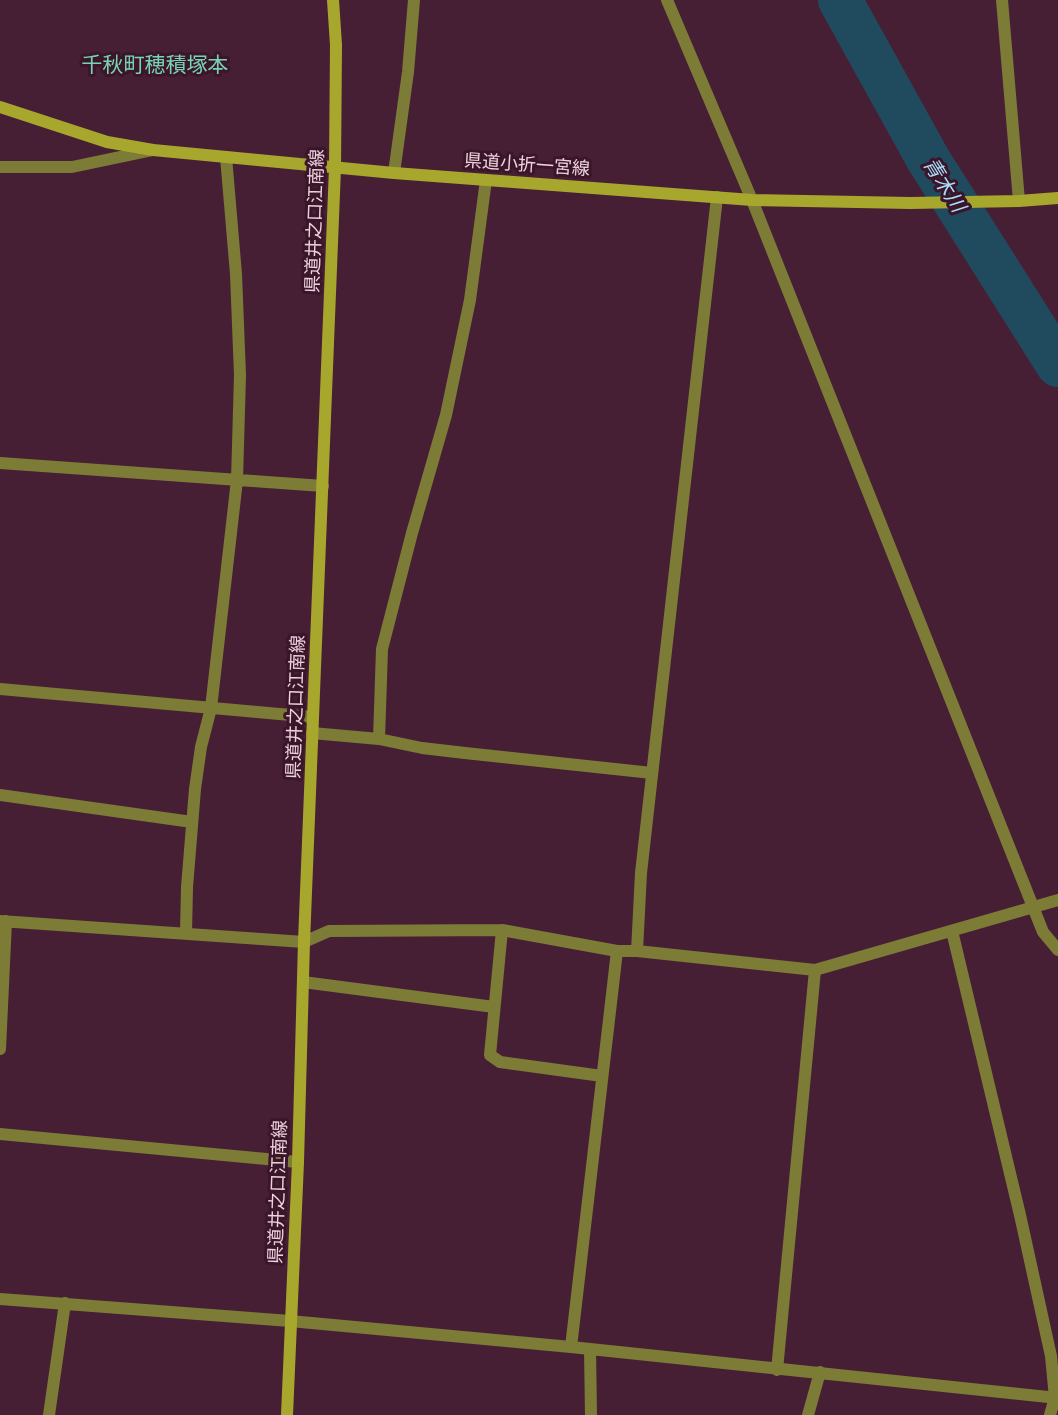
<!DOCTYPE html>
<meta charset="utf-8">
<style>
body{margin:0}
canvas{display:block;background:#461f34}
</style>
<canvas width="1058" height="1415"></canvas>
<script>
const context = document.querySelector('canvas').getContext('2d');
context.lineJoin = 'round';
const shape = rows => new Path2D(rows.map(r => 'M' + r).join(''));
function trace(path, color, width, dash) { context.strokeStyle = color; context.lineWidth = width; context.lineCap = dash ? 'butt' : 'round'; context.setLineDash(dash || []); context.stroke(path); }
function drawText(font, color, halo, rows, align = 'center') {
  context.font = font + ' "Golos Text","Noto Sans JP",sans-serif'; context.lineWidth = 6; context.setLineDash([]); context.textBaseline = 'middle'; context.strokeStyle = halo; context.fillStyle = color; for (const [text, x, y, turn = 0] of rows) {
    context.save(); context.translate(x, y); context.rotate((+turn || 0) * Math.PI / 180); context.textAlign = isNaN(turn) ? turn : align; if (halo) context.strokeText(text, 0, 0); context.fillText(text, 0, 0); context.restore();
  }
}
const river = shape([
 [840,0,928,159,1058,365]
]);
const street = shape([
 [667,0,752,200,1043,932,1058,950],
 [1002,0,1019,201],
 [0,167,72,167,153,150],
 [394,173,408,72,414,0],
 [0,463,323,486],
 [0,689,313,717],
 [312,733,379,739,422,748,465,753,652,773],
 [379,739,382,649,412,533,446,415,470,300,486,180],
 [0,795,192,822],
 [0,921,304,942,329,931,502,930,617,951,637,951,815,970,1058,900],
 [502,930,490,1055,500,1062,602,1076],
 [952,931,1020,1215,1051,1356,1055,1398,1050,1415],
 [186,933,187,887,195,789,201,747,211,708,237,480,240,375,236,274,226,157],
 [637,951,641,873,717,197],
 [303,982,494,1007],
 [0,1049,6,921],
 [0,1134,298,1162],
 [0,1299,290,1321,571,1347,1058,1398],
 [571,1347,617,951],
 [590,1349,591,1415],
 [777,1370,815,970],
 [49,1415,65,1303],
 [808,1415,820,1372]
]);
const secondary = shape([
 [0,107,107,142,153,150,394,173,752,200,910,203,1019,201,1058,198],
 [287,1415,298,1162,304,942,335,168,336,45,333,0]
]);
const streetNames = [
 ["県道小折一宮線",527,165,4],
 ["県道井之口江南線",315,221,-88],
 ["県道井之口江南線",296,707,-88],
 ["県道井之口江南線",278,1192,-88]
];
const waterNames = [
 ["青木川",944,185,58]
];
const quarterNames = [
 ["千秋町穂積塚本",155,65]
];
trace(river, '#204b5e', 44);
trace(street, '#7c7c37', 12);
trace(secondary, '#a8a72d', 12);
drawText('18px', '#ecd2dd', '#3b152a', streetNames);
drawText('italic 20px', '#a8e1fc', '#3b152a', waterNames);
drawText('21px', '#78d3b3', '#3b152a', quarterNames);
</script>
